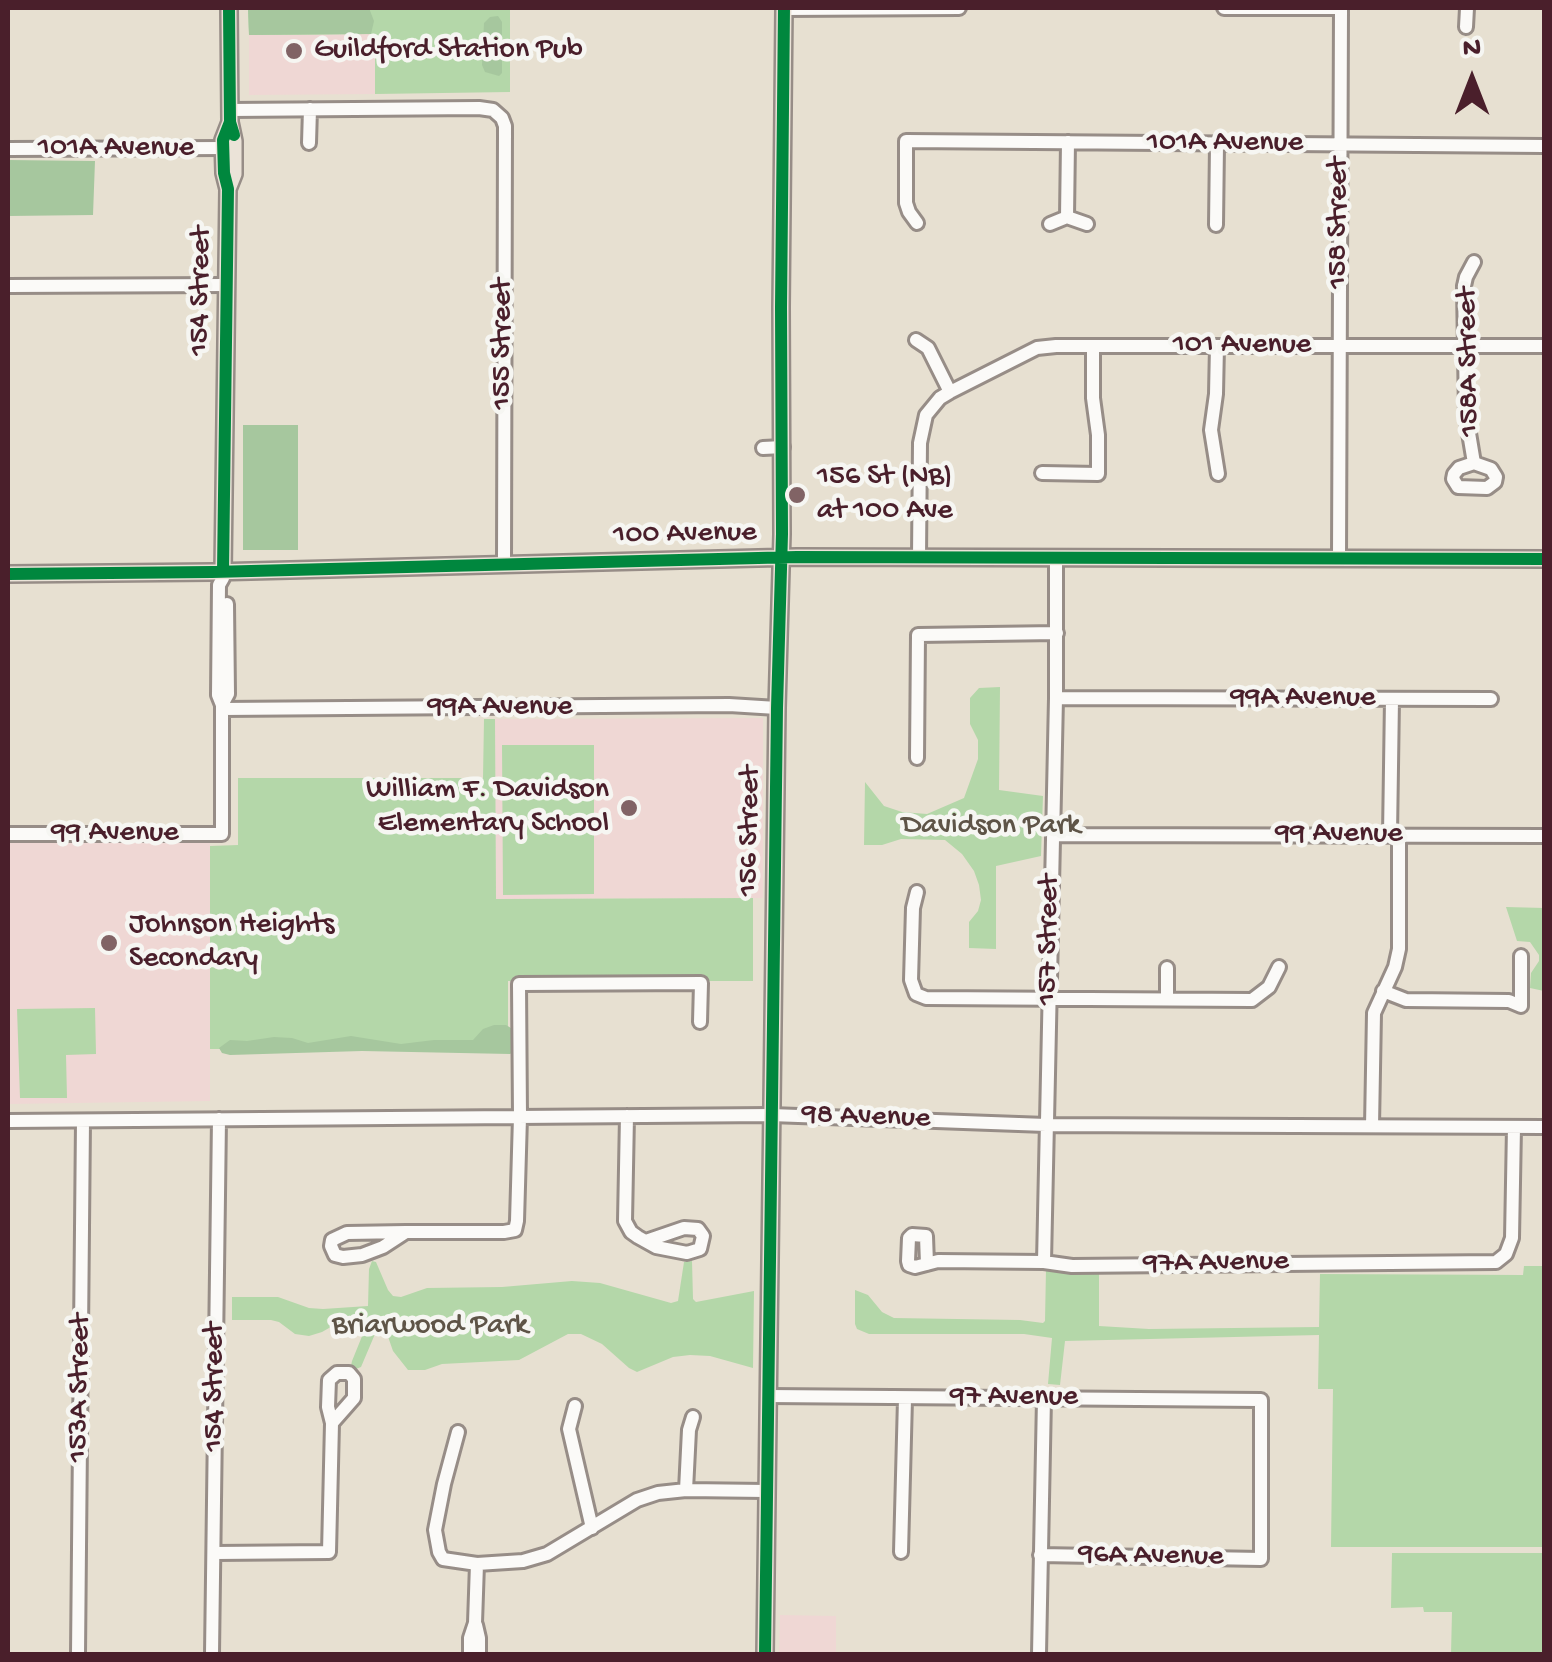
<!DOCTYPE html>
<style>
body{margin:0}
#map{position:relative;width:1552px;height:1662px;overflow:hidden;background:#e7e0d1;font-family:"Gochi Hand",sans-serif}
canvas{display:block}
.frame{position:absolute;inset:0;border:10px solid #4a1f2b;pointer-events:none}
.north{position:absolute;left:1422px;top:30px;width:100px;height:100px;-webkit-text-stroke:8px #f6f6f2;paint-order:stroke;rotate:0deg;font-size:28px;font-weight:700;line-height:40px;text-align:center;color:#4a1f2b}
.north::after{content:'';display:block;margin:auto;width:35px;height:45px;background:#4a1f2b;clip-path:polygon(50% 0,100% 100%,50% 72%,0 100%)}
</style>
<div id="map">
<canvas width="1552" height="1662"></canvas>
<div class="frame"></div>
<div class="north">N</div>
</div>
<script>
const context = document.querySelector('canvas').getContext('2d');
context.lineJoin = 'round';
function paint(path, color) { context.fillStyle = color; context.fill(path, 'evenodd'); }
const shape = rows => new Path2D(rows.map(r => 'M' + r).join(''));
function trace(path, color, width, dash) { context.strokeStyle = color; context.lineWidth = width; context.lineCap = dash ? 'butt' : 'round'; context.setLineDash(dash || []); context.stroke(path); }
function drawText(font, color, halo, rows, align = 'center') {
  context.font = font + ' "Gochi Hand",sans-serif'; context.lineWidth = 9; context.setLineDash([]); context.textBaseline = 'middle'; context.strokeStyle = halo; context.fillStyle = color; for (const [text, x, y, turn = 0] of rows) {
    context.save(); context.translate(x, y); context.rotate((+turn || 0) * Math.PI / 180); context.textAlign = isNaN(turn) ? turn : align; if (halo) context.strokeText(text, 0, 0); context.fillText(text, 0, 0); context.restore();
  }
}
const built = shape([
 [376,34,375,94,249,95,249,35],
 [763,718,763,898,496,899,495,719],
 [210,834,210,1101,8,1104,8,837],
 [780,1615,836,1616,836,1654,779,1654]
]);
const green = shape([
 [248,8,510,8,510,92,375,94,375,34,249,35],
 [1000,687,999,790,1043,796,1041,856,996,866,996,949,969,948,969,922,978,911,981,900,979,885,974,871,962,854,945,840,901,839,882,845,864,845,865,782,884,806,902,812,927,814,964,798,978,759,978,740,970,724,970,698,979,688],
 [484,719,495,719,496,899,753,898,753,981,508,981,508,1039,510,1049,210,1049,210,846,238,845,238,778,483,778],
 [502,745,594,745,594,894,503,895],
 [1506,907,1544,908,1544,991,1530,988,1531,973,1539,961,1539,955,1530,942,1517,941],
 [95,1008,96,1054,66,1055,67,1098,20,1098,17,1009],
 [372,1261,376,1262,388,1290,393,1296,401,1297,427,1288,502,1287,572,1281,600,1283,671,1303,678,1301,684,1262,692,1261,693,1299,696,1302,754,1291,753,1368,710,1356,690,1355,673,1357,637,1372,629,1368,602,1344,581,1334,568,1334,519,1360,442,1364,425,1370,408,1370,393,1351,386,1331,380,1330,375,1334,361,1367,356,1369,351,1366,352,1361,367,1324,336,1324,322,1332,309,1336,295,1334,279,1322,271,1320,232,1320,232,1297,278,1297,309,1308,323,1309,368,1306,369,1269],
 [1524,1266,1544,1266,1544,1547,1331,1547,1333,1389,1318,1389,1319,1335,1065,1341,1060,1385,1048,1384,1052,1338,1024,1334,869,1334,857,1329,855,1324,855,1290,868,1295,882,1312,894,1318,1020,1320,1043,1323,1045,1321,1046,1269,1061,1272,1099,1273,1099,1326,1149,1329,1319,1327,1320,1274,1523,1275],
 [1392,1553,1544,1553,1544,1654,1451,1654,1452,1612,1424,1612,1423,1607,1391,1608]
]);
const forest = shape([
 [248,8,314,8,323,10,369,8,374,21,371,34,249,35],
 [498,16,502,22,502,73,499,76,485,72,482,65,484,23,490,17],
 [8,160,95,161,93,215,8,216],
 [243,425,298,425,298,550,243,550],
 [494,1025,506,1025,511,1028,513,1032,514,1052,510,1054,362,1051,230,1055,222,1053,219,1048,230,1040,247,1041,274,1037,292,1038,308,1043,351,1036,401,1044,434,1040,473,1040,483,1029]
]);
const minor = shape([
 [1224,8,1341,8],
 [784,9,959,8],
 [1466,27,1467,8],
 [230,110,479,108,493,110,502,118,505,126,504,563],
 [309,143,310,109],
 [8,149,224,148],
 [1067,217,1068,142],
 [917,223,909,212,906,203,906,141,1544,146],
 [1050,224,1067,217,1087,224],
 [1216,225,1217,145],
 [1474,262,1466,277,1464,286,1466,415,1474,463,1459,468,1454,474,1453,479,1458,487,1487,488,1495,482,1496,477,1491,469,1474,463],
 [8,286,226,285],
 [916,340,928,348,950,392],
 [1217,346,1216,394,1211,430,1218,474],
 [763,448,783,447],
 [1042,473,1098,474,1098,435,1093,398,1093,346],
 [919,557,920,443,926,415,940,398,950,392,1037,348,1056,346,1544,346],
 [1339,558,1341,8],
 [1056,698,1491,699],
 [222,705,228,694,227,604],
 [222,709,729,705,777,708],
 [917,758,918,635,1057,633],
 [8,834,222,834,222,705,218,695,219,585,223,578],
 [1053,835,1544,836],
 [1390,835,1392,699],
 [917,892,913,908,911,980,916,994,926,998,1252,1000,1269,987,1279,967],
 [1383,991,1406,1000,1509,1001,1521,1006,1521,956],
 [1167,999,1167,968],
 [627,1116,625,1221,631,1232,638,1237,656,1247,687,1253,700,1249,703,1236,698,1229,684,1228,646,1241],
 [8,1121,771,1115,1046,1125,1544,1127],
 [1372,1126,1374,1013,1395,967,1399,949,1399,835],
 [406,1232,383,1247,362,1255,343,1257,335,1255,331,1246,332,1240,347,1233,406,1232,504,1232,515,1230,517,1221,520,1117,519,984,701,983,700,1022],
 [1044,1262,1056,698,1056,558],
 [927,1264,926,1236,912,1235,909,1238,908,1261,909,1265,915,1267,938,1261,1044,1262,1072,1266,1496,1262,1506,1254,1512,1238,1514,1127],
 [768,1396,1261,1400,1261,1559,1040,1555],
 [575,1406,569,1429,592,1528],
 [458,1432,444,1484,435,1530,439,1552,443,1559,477,1564,475,1623,470,1638,470,1654],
 [686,1490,689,1430,693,1417],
 [901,1552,905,1399],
 [215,1553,329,1552,332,1423,328,1407,329,1380,337,1373,349,1373,354,1379,354,1398,332,1423],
 [477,1564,523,1561,547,1554,637,1500,658,1493,686,1490,766,1491],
 [476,1625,479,1638,479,1654],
 [78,1654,83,1121],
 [212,1654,219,1119],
 [1039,1654,1044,1398]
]);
const major = shape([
 [228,189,234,174,234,141,230,122,229,8],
 [223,571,228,189,224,173,223,140,230,122],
 [8,574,212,572,797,557,1544,559],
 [765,1654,777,708,782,534,781,307,784,8]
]);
const cycleway = shape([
 [229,8,230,122,234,135],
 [223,571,228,189,224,173,223,140,230,122],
 [8,574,212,572,797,557,1544,559],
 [765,1654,777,708,782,534,781,307,784,8]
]);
const markers = [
 [294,51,10,"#816365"],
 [797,495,10,"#816365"],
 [629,808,10,"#816365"],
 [109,943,10,"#816365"]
];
const poiNames = [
 ["Guildford Station Pub",314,51],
 ["156 St (NB)",817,478],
 ["at 100 Ave",817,512],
 ["William F. Davidson",609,791,"right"],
 ["Elementary School",609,825,"right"],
 ["Johnson Heights",129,926],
 ["Secondary",129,960]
];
const streetNames = [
 ["101A Avenue",1225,144],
 ["101A Avenue",116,149],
 ["158 Street",1340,223,-90],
 ["154 Street",202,291,-89],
 ["155 Street",504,344,-90],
 ["101 Avenue",1242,346],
 ["158A Street",1470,362,-91],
 ["100 Avenue",685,535,-1],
 ["99A Avenue",1303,699],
 ["99A Avenue",500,708],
 ["156 Street",751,831,-89],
 ["99 Avenue",115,834],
 ["99 Avenue",1339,835],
 ["157 Street",1050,940,-89],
 ["98 Avenue",866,1118,2],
 ["97A Avenue",1216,1264,-1],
 ["154 Street",216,1387,-90],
 ["153A Street",81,1388,-89],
 ["97 Avenue",1014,1398],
 ["96A Avenue",1151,1557,1]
];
const parkNames = [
 ["Davidson Park",991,827],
 ["Briarwood Park",430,1327]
];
paint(built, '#efd7d4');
paint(green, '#b4d7a9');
paint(forest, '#a6c79e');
trace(minor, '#978d87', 18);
trace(major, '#978d87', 20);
trace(minor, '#fbfaf8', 12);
trace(major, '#ebe3d8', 15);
trace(cycleway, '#00873e', 12);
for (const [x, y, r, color] of markers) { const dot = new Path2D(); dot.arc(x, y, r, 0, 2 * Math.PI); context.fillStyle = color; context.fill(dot); trace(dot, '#f6f6f2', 4); }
drawText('30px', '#4a1f2b', '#f6f6f2', poiNames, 'left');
drawText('30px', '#4a1f2b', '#f6f6f2', streetNames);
drawText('30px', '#5e5447', '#f6f6f2', parkNames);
</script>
